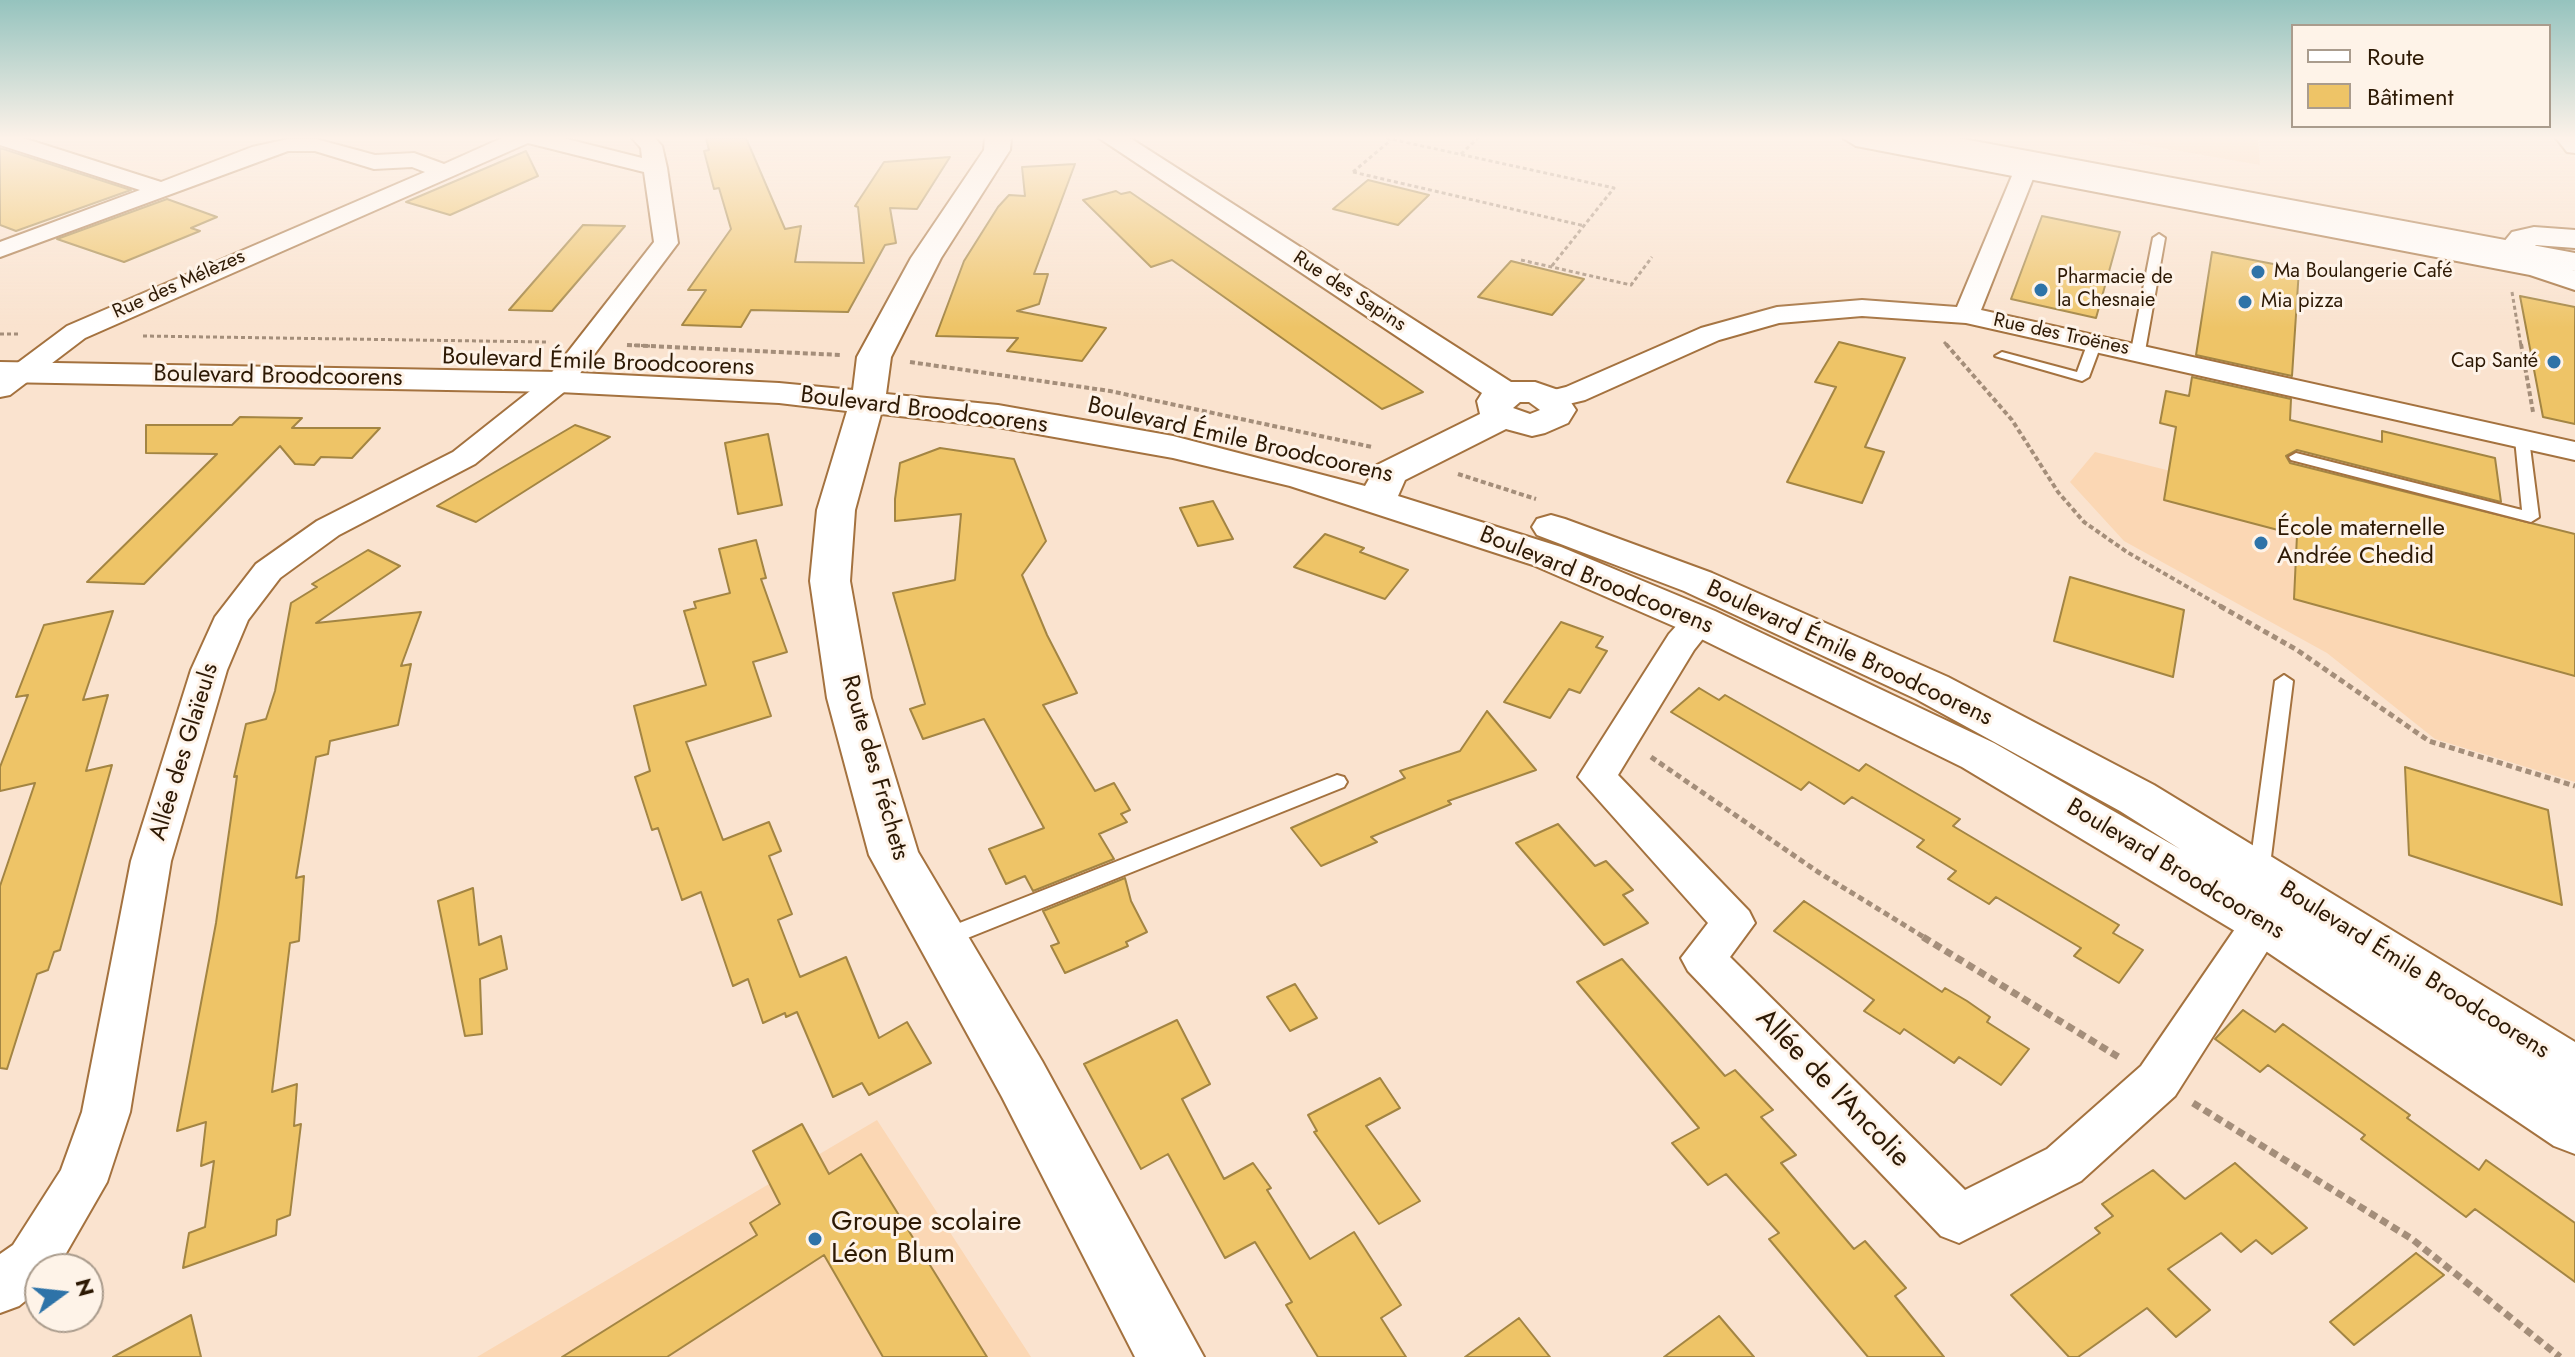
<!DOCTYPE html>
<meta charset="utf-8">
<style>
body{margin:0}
#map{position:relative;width:2575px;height:1357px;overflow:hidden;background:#fae3cf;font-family:Jost,sans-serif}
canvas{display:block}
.legend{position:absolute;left:2291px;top:24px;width:260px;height:104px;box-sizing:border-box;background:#fef3e8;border:2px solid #aa9c8d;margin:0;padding:10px 14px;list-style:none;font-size:24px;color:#2d1904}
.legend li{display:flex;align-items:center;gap:16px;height:40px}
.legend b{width:40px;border:2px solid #aa9c8d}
.north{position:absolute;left:24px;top:1253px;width:80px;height:80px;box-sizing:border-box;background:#fef3e8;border:2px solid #aa9c8d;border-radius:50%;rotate:75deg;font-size:22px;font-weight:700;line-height:32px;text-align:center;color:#2d1904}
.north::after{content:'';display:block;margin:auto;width:28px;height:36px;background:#2e73a8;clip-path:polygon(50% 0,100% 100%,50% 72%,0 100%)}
</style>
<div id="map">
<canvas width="2575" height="1357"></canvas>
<ul class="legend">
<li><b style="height:10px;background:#fff"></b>Route</li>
<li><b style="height:22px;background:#eec467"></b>Bâtiment</li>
</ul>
<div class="north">N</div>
</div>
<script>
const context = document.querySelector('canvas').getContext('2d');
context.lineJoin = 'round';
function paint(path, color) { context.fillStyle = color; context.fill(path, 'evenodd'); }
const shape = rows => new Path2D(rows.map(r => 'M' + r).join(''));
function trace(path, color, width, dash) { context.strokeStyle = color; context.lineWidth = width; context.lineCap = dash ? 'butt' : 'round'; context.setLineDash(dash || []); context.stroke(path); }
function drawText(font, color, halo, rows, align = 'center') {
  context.font = font + ' Jost,sans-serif'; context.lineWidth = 6; context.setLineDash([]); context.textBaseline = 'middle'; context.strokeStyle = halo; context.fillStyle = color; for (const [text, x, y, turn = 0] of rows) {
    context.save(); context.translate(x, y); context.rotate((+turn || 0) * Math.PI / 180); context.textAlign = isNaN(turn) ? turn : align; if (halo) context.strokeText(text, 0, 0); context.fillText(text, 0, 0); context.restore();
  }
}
const built = shape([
 [2104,138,2258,138,2260,165],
 [2095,452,2560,569,2575,534,2575,782,2435,739,2327,653,2124,541,2070,482],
 [877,1120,1031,1357,477,1357]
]);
const building = shape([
 [706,138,746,138,785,229,801,226,795,262,864,263,858,207,855,206,884,162,950,157,917,209,890,208,896,243,885,245,848,312,751,310,741,327,682,325,706,290,688,290,731,229,719,188,714,189,704,151,709,150,706,138],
 [0,148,131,190,16,231,0,225,0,148],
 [526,151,538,176,450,215,406,202,526,151],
 [1075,164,1034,274,1048,274,1039,304,1017,311,1106,328,1082,361,1007,351,1018,338,936,336,964,261,998,207,1009,195,1025,196,1022,167,1075,164],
 [1368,180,1429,195,1398,225,1333,209,1368,180],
 [1116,191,1121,194,1130,192,1423,392,1382,409,1172,260,1151,267,1083,200,1116,191],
 [167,199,217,217,191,228,200,231,124,262,57,239,167,199],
 [2042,216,2120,232,2096,318,2011,299,2042,216],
 [583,225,625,226,552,311,509,310,583,225],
 [2212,252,2299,269,2292,376,2196,355,2212,252],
 [1511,261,1584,279,1552,315,1478,297,1511,261],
 [2520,296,2575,307,2575,424,2543,417,2520,296],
 [1839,342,1905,358,1865,447,1884,452,1862,503,1787,482,1836,387,1815,382,1839,342],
 [2192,377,2291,399,2290,420,2382,442,2382,431,2495,458,2501,502,2297,450,2286,456,2290,463,2575,534,2575,676,2294,599,2297,535,2164,500,2176,427,2160,423,2166,391,2189,396,2192,377],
 [240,417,302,418,292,428,380,428,352,458,321,457,314,465,295,464,280,446,144,584,87,582,217,454,146,453,146,425,232,425,240,417],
 [575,425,610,437,476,522,437,506,575,425],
 [768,434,782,505,738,514,725,443,768,434],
 [940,448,1014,459,1046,541,1022,575,1047,635,1077,693,1043,705,1095,791,1114,783,1130,810,1121,814,1127,822,1099,834,1114,859,1033,891,1025,876,1006,884,989,849,1044,828,984,719,923,739,910,709,925,704,893,593,955,580,961,514,895,521,895,499,900,463,940,448],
 [1213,501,1233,539,1198,546,1180,508,1213,501],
 [1325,534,1364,548,1360,552,1408,570,1385,599,1294,567,1325,534],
 [756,540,766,578,761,579,787,652,753,662,771,716,686,742,723,840,769,822,781,851,769,856,792,914,778,920,800,977,846,957,879,1038,907,1022,931,1063,869,1095,862,1083,833,1097,797,1012,786,1017,785,1013,763,1023,748,979,733,986,701,892,682,900,658,828,652,830,635,777,650,771,634,706,706,685,684,611,696,608,694,602,730,593,719,549,756,540],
 [368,550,400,566,316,623,421,612,401,666,411,664,398,725,330,741,328,754,316,757,296,878,304,876,299,941,290,943,272,1092,297,1084,294,1126,301,1124,290,1215,277,1220,276,1235,183,1268,189,1233,205,1227,214,1161,201,1166,206,1122,177,1131,216,923,237,776,234,777,246,724,266,719,275,691,291,603,317,587,312,584,368,550],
 [2070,577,2184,610,2173,677,2054,641,2070,577],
 [113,611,83,700,108,695,86,771,112,765,60,950,54,952,48,970,37,974,7,1069,0,1068,0,886,35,783,0,791,0,767,28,695,16,697,44,625,113,611],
 [1561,622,1603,637,1596,647,1607,651,1580,693,1569,689,1550,718,1504,702,1561,622],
 [1699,688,1719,700,1725,695,1859,771,1866,764,1960,819,1953,826,2119,925,2113,933,2143,950,2119,983,2074,956,2081,948,1996,897,1989,904,1948,879,1956,871,1917,847,1924,840,1852,797,1844,804,1809,782,1801,790,1671,712,1699,688],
 [1487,711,1536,770,1448,801,1451,804,1371,837,1377,842,1321,866,1291,828,1405,778,1400,771,1460,751,1487,711],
 [2405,767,2548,810,2562,905,2409,855,2405,767],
 [1558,824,1595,866,1606,861,1633,890,1623,895,1648,923,1604,945,1516,843,1558,824],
 [1125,878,1131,901,1147,932,1126,942,1128,946,1065,973,1051,946,1059,943,1043,911,1125,878],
 [473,888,479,945,501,936,507,969,480,979,482,1034,465,1036,438,901,473,888],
 [1804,901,1942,992,1945,988,1967,1001,1990,1017,1987,1022,2029,1049,2001,1085,1959,1057,1954,1063,1904,1029,1900,1034,1864,1011,1874,1000,1774,931,1804,901],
 [1622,959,1725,1076,1735,1070,1773,1110,1761,1117,1796,1155,1781,1163,1854,1249,1865,1241,1906,1288,1895,1296,1944,1357,1868,1357,1769,1239,1779,1233,1726,1174,1708,1185,1672,1143,1699,1128,1577,982,1622,959],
 [1295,984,1317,1018,1290,1031,1267,997,1295,984],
 [2243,1010,2275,1032,2283,1024,2410,1115,2407,1118,2479,1170,2486,1160,2575,1223,2575,1282,2475,1209,2466,1217,2361,1139,2365,1135,2268,1065,2260,1072,2215,1039,2243,1010],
 [1177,1020,1210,1084,1182,1099,1224,1179,1253,1163,1271,1188,1267,1190,1310,1259,1354,1232,1401,1305,1381,1318,1406,1357,1318,1357,1286,1305,1292,1302,1255,1242,1225,1258,1168,1154,1141,1169,1084,1064,1177,1020],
 [1380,1078,1400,1108,1366,1126,1420,1201,1379,1224,1314,1132,1317,1131,1308,1115,1380,1078],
 [802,1124,829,1174,861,1154,987,1357,883,1357,824,1255,667,1357,562,1357,757,1235,750,1223,780,1204,753,1151,802,1124],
 [2235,1163,2307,1228,2272,1254,2256,1240,2241,1252,2221,1233,2168,1269,2210,1310,2176,1337,2147,1308,2078,1357,2069,1357,2011,1295,2100,1233,2095,1228,2113,1216,2102,1204,2153,1170,2185,1199,2235,1163],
 [2416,1253,2444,1275,2354,1345,2330,1322,2416,1253],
 [191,1315,201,1357,113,1357,191,1315],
 [1719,1316,1754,1357,1664,1357,1719,1316],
 [1519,1318,1550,1357,1465,1357,1519,1318]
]);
const pathFar3 = shape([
 [1386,138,1614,188,1551,267],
 [1461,154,1478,138],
 [1353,172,1585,226],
 [1353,172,1391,140],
 [1521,260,1631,285,1652,257],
 [2512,292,2521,346],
 [0,334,21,334],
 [143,336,549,342],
 [1944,342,1948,346],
 [627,345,650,346]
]);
const pathFar2 = shape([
 [1946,344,2012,420,2058,492,2084,522,2127,552,2224,608],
 [2521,344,2533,412],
 [627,345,841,355],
 [910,362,1110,391,1372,447],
 [1458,474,1536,499]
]);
const pathFar1 = shape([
 [2220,606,2297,650,2429,741,2575,786],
 [1651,757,1818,872,1927,939]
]);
const path = shape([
 [1923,937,2120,1058],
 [2193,1103,2412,1239,2560,1357]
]);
const service = shape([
 [2159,234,2165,238,2145,351,2138,355,2131,351,2153,238,2159,234],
 [2095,338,2102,342,2089,377,2082,381,1995,356,2002,352,2077,372,2088,342,2095,338],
 [2522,435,2529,439,2539,517,2531,522,2291,460,2289,457,2296,453,2522,510,2515,439,2522,435],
 [2284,675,2293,681,2269,873,2266,879,2259,881,2252,879,2249,873,2275,681,2284,675],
 [1337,775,1344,777,1347,782,1344,787,950,945,942,948,934,945,931,939,934,933,1337,775]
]);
const minor = shape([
 [0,138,23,138,161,182,252,147,288,139,316,139,375,155,414,153,444,164,502,138,563,138,642,158,641,148,632,138,655,138,662,146,667,168,678,243,569,388,475,464,339,535,280,578,248,620,227,670,171,861,130,1112,107,1182,57,1269,40,1269,40,1289,19,1306,0,1313,0,1254,13,1245,61,1170,82,1112,131,861,191,670,215,617,256,564,317,521,453,452,549,376,654,242,644,172,528,143,85,338,10,395,0,397,0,376,67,326,425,172,412,167,374,169,315,151,288,151,0,257,0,242,140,190,0,145,0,138],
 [2556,138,2575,138,2575,153,2567,152,2556,138],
 [2025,164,2036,171,1981,310,2575,442,2575,460,1966,323,1862,316,1779,323,1719,340,1585,400,1552,408,1542,405,1538,399,1542,393,1566,387,1701,328,1777,307,1862,300,1957,307,2014,171,2025,164],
 [1700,610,1712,613,1717,621,1694,650,1618,775,1749,911,1755,923,1730,957,1965,1190,2047,1149,2141,1066,2248,910,2263,905,2278,910,2284,922,2278,934,2175,1096,2081,1181,1959,1243,1941,1236,1688,971,1681,958,1708,923,1578,777,1669,634,1688,613,1700,610]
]);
const tertiary = shape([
 [985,138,1011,138,1010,150,941,258,891,357,886,394,998,405,1173,436,1365,486,1377,465,1480,414,1477,401,1482,393,1099,138,1130,138,1511,382,1535,382,1564,392,1576,410,1568,423,1545,433,1532,436,1506,429,1405,480,1398,496,1561,547,1715,611,1994,743,2180,849,2120,811,1916,699,1684,591,1537,535,1532,527,1537,519,1551,515,1565,519,1712,573,1948,677,2154,785,2575,1042,2575,1154,2554,1146,2245,937,1962,767,1685,631,1533,565,1290,486,1173,458,998,427,881,414,855,510,850,581,871,698,918,852,1042,1061,1204,1357,1135,1357,1002,1097,869,855,827,698,810,581,817,510,847,411,779,403,559,392,0,382,0,362,559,372,779,383,853,390,857,357,911,258,984,150,985,138],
 [1520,402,1529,402,1540,410,1530,414,1513,408,1520,402],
 [1901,138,1958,138,2575,253,2575,271,1914,146,1901,138]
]);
const secondary = shape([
 [1843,138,1900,138,2510,253,2503,243,2512,232,2534,227,2575,230,2575,248,2535,245,2548,261,2575,271,2575,290,2530,275,1856,146,1843,138]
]);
const markers = [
 [2258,272,8,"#2e73a8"],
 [2041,290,8,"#2e73a8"],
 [2245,302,8,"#2e73a8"],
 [2554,362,8,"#2e73a8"],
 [2261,543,8,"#2e73a8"],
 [815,1239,8,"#2e73a8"]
];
const farPoinames = [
 ["Ma Boulangerie Café",2274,272],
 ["Pharmacie de",2057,278],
 ["la Chesnaie",2057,301],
 ["Mia pizza",2261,302],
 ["Cap Santé",2538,362,"right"]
];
const farStreetnames = [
 ["Rue des Mélèzes",179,285,-24],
 ["Rue des Sapins",1349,292,33],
 ["Rue des Troënes",2061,335,12]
];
const streetNames = [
 ["Boulevard Émile Broodcoorens",598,363,2],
 ["Boulevard Broodcoorens",278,377,1],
 ["Boulevard Broodcoorens",924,411,7],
 ["Boulevard Émile Broodcoorens",1240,441,13],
 ["Boulevard Broodcoorens",1596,581,22],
 ["Boulevard Émile Broodcoorens",1849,654,25],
 ["Allée des Glaïeuls",185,752,-73],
 ["Route des Fréchets",874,768,74],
 ["Boulevard Broodcoorens",2175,870,31],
 ["Boulevard Émile Broodcoorens",2414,971,32]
];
const poiNames = [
 ["École maternelle",2277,529],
 ["Andrée Chedid",2277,557]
];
const nearStreetnames = [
 ["Allée de l'Ancolie",1832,1089,46]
];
const nearPoinames = [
 ["Groupe scolaire",831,1223],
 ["Léon Blum",831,1255]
];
paint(built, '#fbd7b4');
paint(building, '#eec467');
trace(building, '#a38543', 2);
trace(service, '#a4723f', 4);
trace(minor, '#a4723f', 4);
trace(tertiary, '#a4723f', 4);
trace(secondary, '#a4723f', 4);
trace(pathFar3, '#a48e7a', 3, [4, 3]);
trace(pathFar2, '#a48e7a', 4, [5, 3]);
trace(pathFar1, '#a48e7a', 5, [6, 4]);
trace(path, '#a48e7a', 7, [8, 5]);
paint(service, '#fff');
paint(minor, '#fff');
paint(tertiary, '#fff');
paint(secondary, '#fff');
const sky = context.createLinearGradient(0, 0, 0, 328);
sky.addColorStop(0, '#95c3be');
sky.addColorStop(0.42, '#fdf2e9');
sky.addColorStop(1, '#fdf2e900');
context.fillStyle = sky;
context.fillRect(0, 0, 2575, 328);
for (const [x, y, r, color] of markers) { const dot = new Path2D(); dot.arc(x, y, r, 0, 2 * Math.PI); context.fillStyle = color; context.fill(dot); trace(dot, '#fef3e8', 3); }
drawText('20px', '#2d1904', '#fef3e8', farPoinames, 'left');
drawText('20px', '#2d1904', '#fef3e8', farStreetnames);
drawText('24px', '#2d1904', '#fef3e8', streetNames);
drawText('24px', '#2d1904', '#fef3e8', poiNames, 'left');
drawText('28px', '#2d1904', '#fef3e8', nearStreetnames);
drawText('28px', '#2d1904', '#fef3e8', nearPoinames, 'left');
</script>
